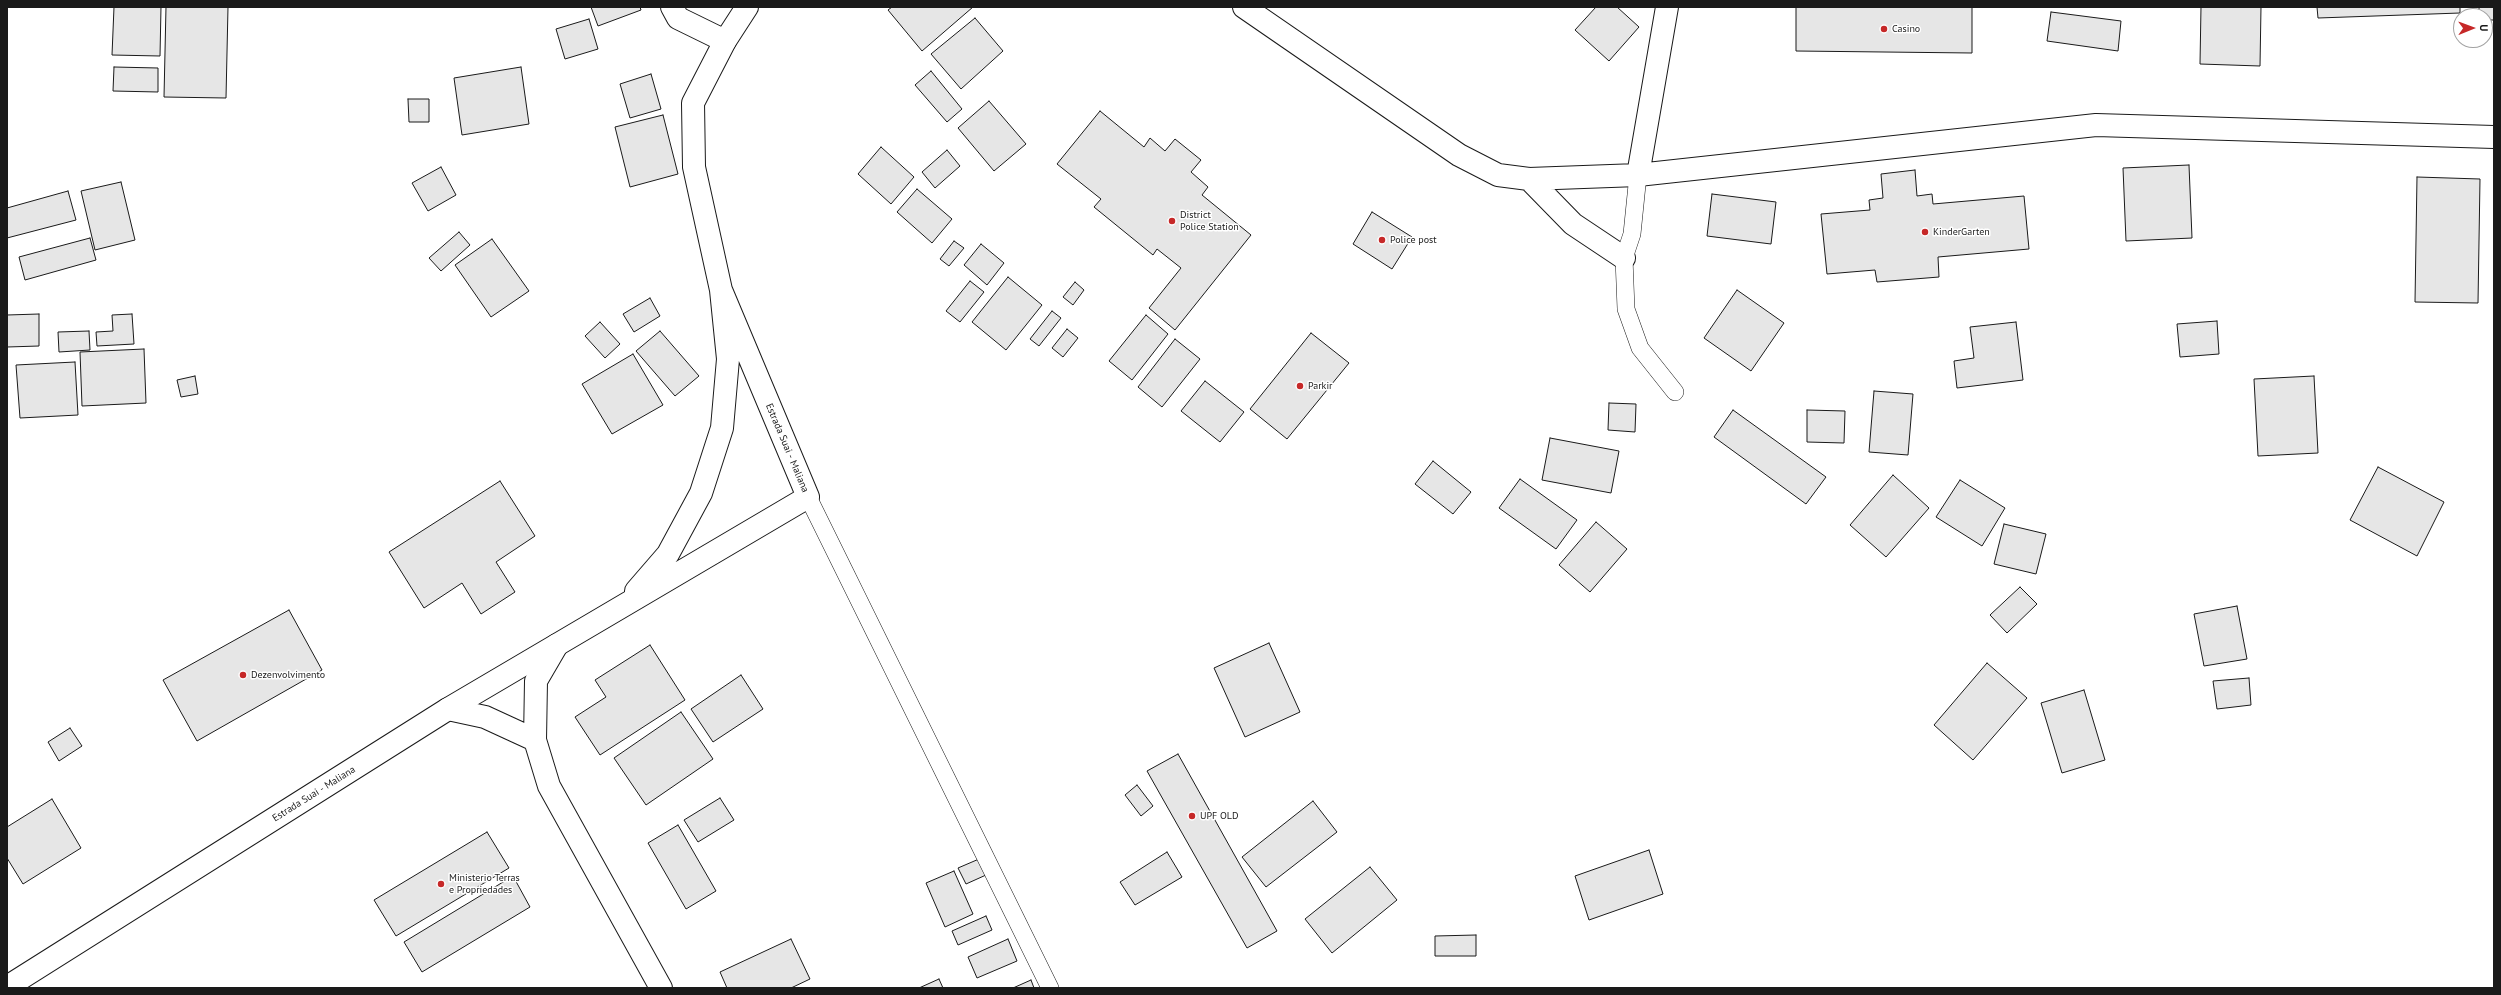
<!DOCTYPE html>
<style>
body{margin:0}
#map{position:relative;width:2501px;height:995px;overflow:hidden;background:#fff;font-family:"PT Sans",sans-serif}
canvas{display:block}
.frame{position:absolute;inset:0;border:8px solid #1a1a1a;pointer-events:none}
.north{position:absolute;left:2453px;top:8px;width:40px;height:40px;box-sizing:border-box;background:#fff;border:1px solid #a3a3a3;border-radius:50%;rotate:89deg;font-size:11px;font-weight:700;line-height:16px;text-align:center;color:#1a1a1a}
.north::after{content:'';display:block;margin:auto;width:14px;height:18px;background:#c62828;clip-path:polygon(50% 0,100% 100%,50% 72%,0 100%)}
</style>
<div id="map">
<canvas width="2501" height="995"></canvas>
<div class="frame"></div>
<div class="north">U</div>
</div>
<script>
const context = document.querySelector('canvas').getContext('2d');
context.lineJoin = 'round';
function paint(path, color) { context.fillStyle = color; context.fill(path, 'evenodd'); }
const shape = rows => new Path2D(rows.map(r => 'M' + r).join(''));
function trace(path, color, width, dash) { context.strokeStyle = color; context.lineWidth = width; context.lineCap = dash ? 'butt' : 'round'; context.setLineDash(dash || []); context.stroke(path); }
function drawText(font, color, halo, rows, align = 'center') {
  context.font = font + ' "PT Sans",sans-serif'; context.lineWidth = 3; context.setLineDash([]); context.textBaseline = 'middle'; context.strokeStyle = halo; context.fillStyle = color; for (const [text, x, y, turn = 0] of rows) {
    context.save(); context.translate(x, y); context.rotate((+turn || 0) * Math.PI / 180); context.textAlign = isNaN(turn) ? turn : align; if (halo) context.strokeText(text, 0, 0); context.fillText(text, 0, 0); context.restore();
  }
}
const building = shape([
 [114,7,161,7,160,56,112,55,114,7],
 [166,7,228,7,226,98,164,97,166,7],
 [591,7,640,7,641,10,598,26,591,7],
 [892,7,973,7,922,51,888,10,892,7],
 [1596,7,1617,7,1639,27,1609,61,1575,30,1596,7],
 [1796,7,1972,7,1972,53,1796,51,1796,7],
 [2201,7,2261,7,2260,66,2200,64,2201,7],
 [2317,7,2460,7,2460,13,2318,18,2317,7],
 [2479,7,2494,7,2494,20,2485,20,2485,16,2479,16,2479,7],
 [2051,12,2121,21,2118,51,2047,41,2051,12],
 [975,18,1003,51,961,89,931,54,975,18],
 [589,19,598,49,565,59,556,29,589,19],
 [114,67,158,68,158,92,113,91,114,67],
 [521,67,529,124,462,135,454,78,521,67],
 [931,71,962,109,947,122,915,85,931,71],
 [651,74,661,109,630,118,620,84,651,74],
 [408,99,429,99,429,122,409,122,408,99],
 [989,101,1026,144,994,171,958,128,989,101],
 [1100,111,1144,147,1150,138,1165,151,1175,139,1201,160,1191,172,1208,187,1202,195,1251,235,1175,330,1149,308,1181,268,1157,249,1153,255,1094,207,1101,199,1057,164,1100,111],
 [663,115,678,174,630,187,615,127,663,115],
 [881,147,914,177,891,204,858,174,881,147],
 [947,150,960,166,935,188,922,172,947,150],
 [2189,165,2192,238,2126,241,2123,168,2189,165],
 [441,167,456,195,428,211,412,183,441,167],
 [1915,170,1917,196,1932,194,1933,204,2024,196,2029,249,1938,257,1939,277,1877,282,1875,270,1827,274,1821,214,1870,210,1869,200,1883,198,1881,174,1915,170],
 [2417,177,2480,179,2478,303,2415,302,2417,177],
 [121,182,135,240,95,250,81,191,121,182],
 [917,189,952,219,932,243,897,212,917,189],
 [68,191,76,220,7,238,7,208,68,191],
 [1712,194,1776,202,1771,244,1707,236,1712,194],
 [1372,212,1412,237,1392,269,1353,244,1372,212],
 [459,232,470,245,441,271,429,258,459,232],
 [90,238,96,260,25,280,19,257,90,238],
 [492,239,529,291,491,317,455,265,492,239],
 [954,241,964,248,949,266,940,259,954,241],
 [981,244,1004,263,987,285,964,265,981,244],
 [1008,277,1042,305,1006,350,972,322,1008,277],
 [970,281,984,292,960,322,946,311,970,281],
 [1075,282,1084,290,1073,305,1063,297,1075,282],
 [1737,290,1784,323,1751,371,1704,338,1737,290],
 [650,298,660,316,634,332,623,314,650,298],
 [1052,311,1061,318,1039,346,1030,339,1052,311],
 [39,314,39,346,7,347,7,315,39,314],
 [132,314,134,344,97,346,96,332,113,331,112,315,132,314],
 [1146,315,1168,334,1132,380,1109,361,1146,315],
 [2217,321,2219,354,2180,357,2177,324,2217,321],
 [600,322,620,344,605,358,585,336,600,322],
 [2016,322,2023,380,1957,388,1954,361,1974,358,1970,327,2016,322],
 [1067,329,1078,338,1063,357,1052,348,1067,329],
 [89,331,90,350,59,352,58,332,89,331],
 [660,331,699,376,675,396,636,351,660,331],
 [1311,333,1349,363,1287,439,1250,409,1311,333],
 [1175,339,1200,359,1162,407,1138,387,1175,339],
 [144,349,146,403,82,406,80,352,144,349],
 [633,354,663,405,612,434,582,384,633,354],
 [75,362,78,415,20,418,16,365,75,362],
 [195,376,198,394,181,397,177,380,195,376],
 [2314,376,2318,453,2258,456,2254,379,2314,376],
 [1205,381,1244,412,1220,442,1181,411,1205,381],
 [1874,391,1913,394,1908,455,1869,452,1874,391],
 [1609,403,1636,404,1635,432,1608,430,1609,403],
 [1733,410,1826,477,1806,504,1714,437,1733,410],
 [1807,410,1845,411,1844,443,1807,442,1807,410],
 [1550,438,1619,451,1611,493,1542,480,1550,438],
 [1433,461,1471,492,1453,514,1415,484,1433,461],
 [2378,467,2444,502,2417,556,2350,520,2378,467],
 [1893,475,1929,508,1886,557,1850,525,1893,475],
 [1520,479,1577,520,1556,549,1499,508,1520,479],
 [1960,480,2005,508,1982,546,1936,517,1960,480],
 [500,481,535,536,496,562,515,592,481,614,462,583,424,608,389,552,500,481],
 [1596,522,1627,549,1590,592,1559,565,1596,522],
 [2004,524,2046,534,2036,574,1994,564,2004,524],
 [2020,587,2037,604,2007,633,1990,615,2020,587],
 [2237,606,2247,659,2204,666,2194,614,2237,606],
 [289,610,322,670,197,741,163,680,289,610],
 [1269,643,1300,712,1245,737,1214,668,1269,643],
 [650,645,685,700,600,755,575,717,606,697,595,680,650,645],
 [1987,663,2027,698,1973,760,1934,725,1987,663],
 [741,675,763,709,713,742,691,709,741,675],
 [2249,678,2251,705,2217,709,2213,681,2249,678],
 [2084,690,2105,760,2062,773,2041,703,2084,690],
 [681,712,713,759,646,805,614,758,681,712],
 [70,728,82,746,59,761,48,742,70,728],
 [1178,754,1277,931,1247,948,1147,771,1178,754],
 [1137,785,1153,806,1141,816,1125,795,1137,785],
 [720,798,734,820,698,842,684,820,720,798],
 [52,799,81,848,23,884,7,858,7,827,52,799],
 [1313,801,1337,832,1266,887,1242,857,1313,801],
 [678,825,716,891,686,909,648,843,678,825],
 [487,832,509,868,396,936,374,900,487,832],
 [1649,850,1663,894,1589,920,1575,876,1649,850],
 [1167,852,1182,877,1135,905,1120,882,1167,852],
 [979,859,986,875,966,884,958,868,979,859],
 [1370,867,1397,900,1332,953,1305,919,1370,867],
 [954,871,973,914,945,927,926,883,954,871],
 [513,876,530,907,422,972,404,942,513,876],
 [986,916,992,930,958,945,952,931,986,916],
 [1476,935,1476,956,1435,956,1435,936,1476,935],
 [791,939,810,979,791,988,727,988,720,972,791,939],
 [1008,939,1017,961,977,978,968,957,1008,939],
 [939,979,943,988,919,988,939,979],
 [1031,980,1034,988,1013,988,1031,980]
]);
const service = shape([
 [1638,175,1632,234,1624,258,1626,309,1640,348,1675,392],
 [808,497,1050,988]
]);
const minor = shape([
 [672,7,678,18,725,41],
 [1244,7,1459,155,1498,175,1529,179,1638,175,2096,125,2494,137],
 [1638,175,1667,7],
 [1529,179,1573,224,1624,258],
 [557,645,536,681,535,740,549,786,661,988],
 [448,709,485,717,535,740]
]);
const primary = shape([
 [636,591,668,554,701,493,722,428,728,359,721,290,694,167,693,103,725,41,747,7],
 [7,987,448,709,808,497,721,290]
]);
const markers = [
 [1884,29,4,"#c62828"],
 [1172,221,4,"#c62828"],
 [1925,232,4,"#c62828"],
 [1382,240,4,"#c62828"],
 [1300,386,4,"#c62828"],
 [243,675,4,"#c62828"],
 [1192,816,4,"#c62828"],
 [441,884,4,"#c62828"]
];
const poiNames = [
 ["Casino",1892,29],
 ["District",1180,215],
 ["Police Station",1180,227],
 ["KinderGarten",1933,232],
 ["Police post",1390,240],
 ["Parkir",1308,386],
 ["Dezenvolvimento",251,675],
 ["UPF OLD",1200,816],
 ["Ministerio Terras",449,878],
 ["e Propriedades",449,890]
];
const streetNames = [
 ["Estrada Suai - Maliana",787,448,67],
 ["Estrada Suai - Maliana",314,794,-32]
];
paint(building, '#e6e6e6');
trace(building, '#1a1a1a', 1);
trace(service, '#1a1a1a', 18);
trace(minor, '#1a1a1a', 24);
trace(primary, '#1a1a1a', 24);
trace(service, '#fff', 17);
trace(minor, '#fff', 22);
trace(primary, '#fff', 22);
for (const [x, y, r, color] of markers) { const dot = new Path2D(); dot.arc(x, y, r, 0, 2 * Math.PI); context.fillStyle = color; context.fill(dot); trace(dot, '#fff', 1.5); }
drawText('10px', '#1a1a1a', '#fff', poiNames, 'left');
drawText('10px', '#1a1a1a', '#fff', streetNames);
</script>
